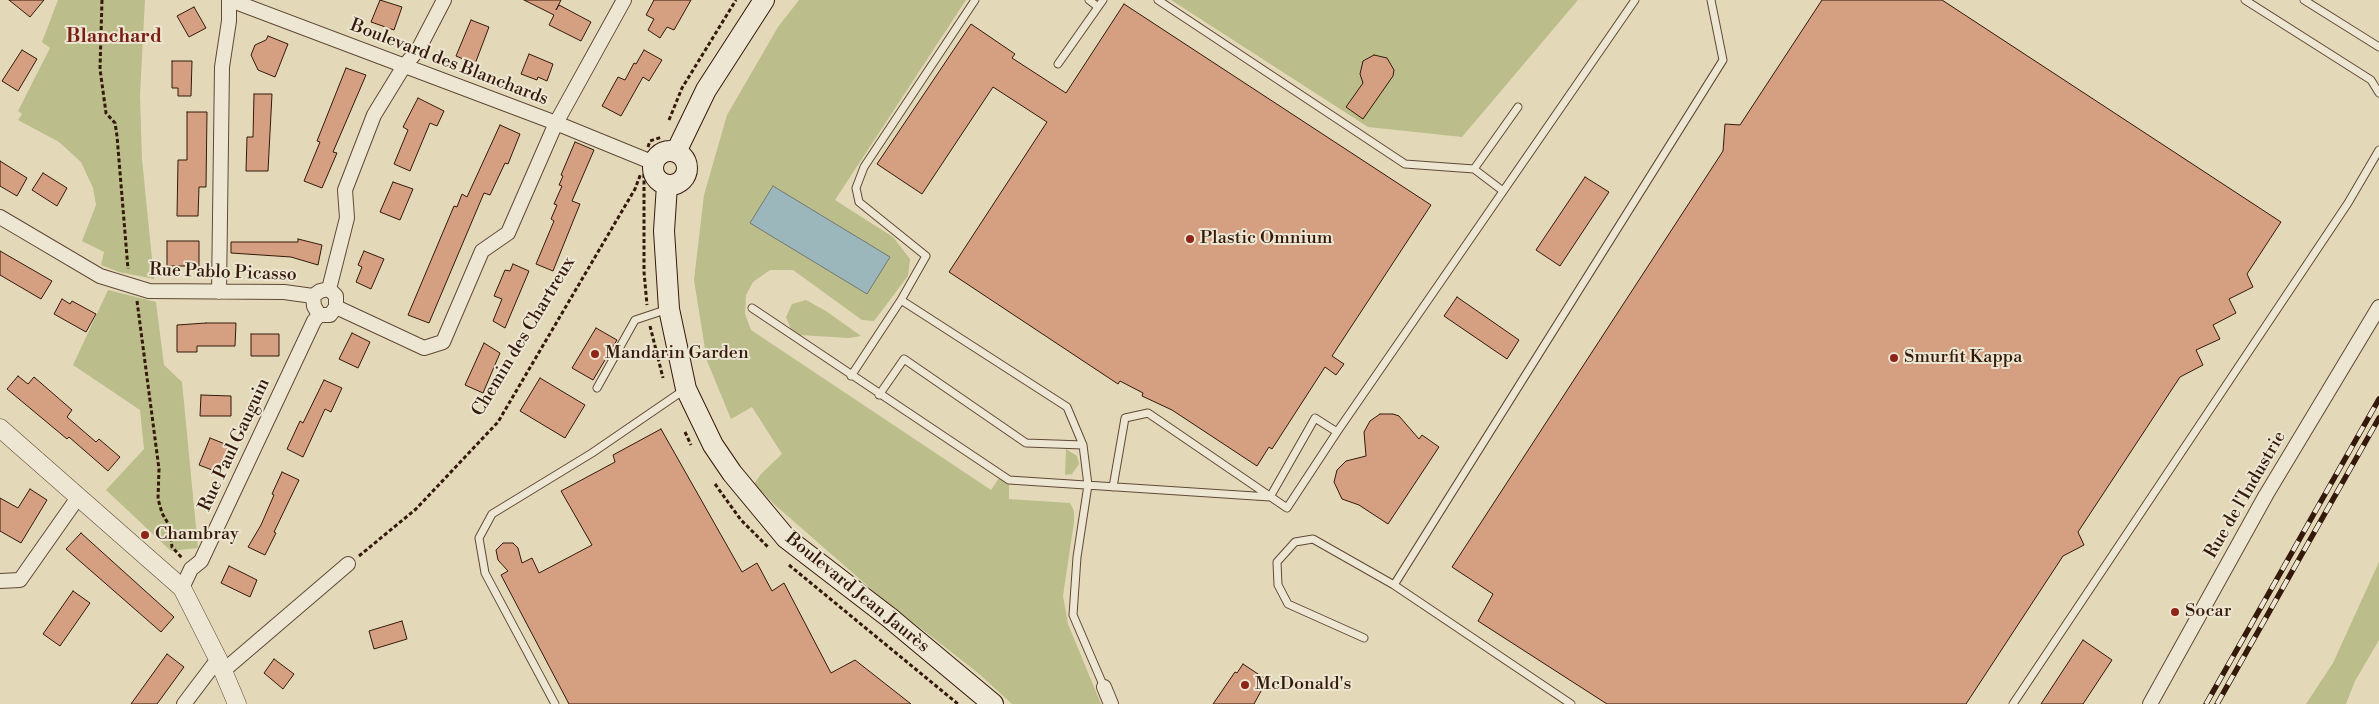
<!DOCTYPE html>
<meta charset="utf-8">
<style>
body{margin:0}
canvas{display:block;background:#e3d9b9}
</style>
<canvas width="2379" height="704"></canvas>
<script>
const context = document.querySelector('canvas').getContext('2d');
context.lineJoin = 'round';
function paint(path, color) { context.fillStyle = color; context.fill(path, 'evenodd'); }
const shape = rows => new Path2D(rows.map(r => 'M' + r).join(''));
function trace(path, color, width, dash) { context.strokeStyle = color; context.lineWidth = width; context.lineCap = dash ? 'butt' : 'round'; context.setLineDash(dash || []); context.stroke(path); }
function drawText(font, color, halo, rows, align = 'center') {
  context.font = font + ' "Libre Bodoni",serif'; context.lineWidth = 4; context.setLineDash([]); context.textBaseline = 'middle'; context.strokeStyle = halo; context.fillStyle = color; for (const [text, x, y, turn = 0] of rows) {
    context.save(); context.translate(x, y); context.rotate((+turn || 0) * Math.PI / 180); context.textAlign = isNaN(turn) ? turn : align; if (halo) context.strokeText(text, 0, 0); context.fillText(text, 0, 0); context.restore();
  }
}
const green = shape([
 [58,0,145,0,140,95,142,159,154,279,119,272,101,265,104,252,82,241,96,205,93,188,81,162,59,142,18,120,22,114,18,111,50,48,42,42],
 [799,0,966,0,835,200,893,237,910,259,908,276,874,321,862,320,793,270,770,270,753,282,746,295,745,314,751,330,991,490,999,478,1009,484,1009,499,1070,503,1074,511,1074,522,1063,596,1068,624,1101,704,1012,704,978,673,877,594,775,505,754,484,761,474,782,454,752,407,731,419,707,361,694,280,704,195,727,115,778,27],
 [1171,0,1578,0,1462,137,1368,127],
 [108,290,156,302,164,365,182,382,198,548,171,551,106,490,144,449,140,410,73,365],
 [806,300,826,311,861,336,849,338,799,335,791,329,786,317,792,304],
 [1066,449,1077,456,1079,464,1072,474,1065,475],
 [2379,562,2379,640,2355,681,2346,704,2306,704,2333,663]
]);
const water = shape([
 [773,186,890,257,867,294,750,223,773,186]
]);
const building = shape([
 [9,0,44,0,30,17,9,0],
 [380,0,402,7,394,30,371,22,380,0],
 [524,0,561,0,556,10,559,5,591,22,581,41,549,25,554,15,524,0],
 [654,0,691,0,674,30,667,27,660,38,648,30,654,19,646,15,654,0],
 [1822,0,1942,0,2281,222,2247,274,2253,287,2229,299,2236,313,2213,325,2220,339,2196,350,2203,365,2180,377,2078,532,2084,545,2063,556,1966,704,1607,704,1478,621,1493,594,1452,567,1723,151,1725,124,1740,125,1822,0],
 [1124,4,1431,205,1332,356,1344,364,1336,375,1325,367,1272,449,1269,447,1257,466,1172,410,1142,396,1143,393,1120,381,1118,384,949,272,1047,122,993,87,922,194,877,164,971,24,1015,54,1012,58,1066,93,1124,4],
 [194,7,206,28,189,37,177,16,194,7],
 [471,20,489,27,475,64,456,56,471,20],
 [268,36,288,44,275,77,258,70,251,55,255,45,266,40,268,36],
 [22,50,37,59,18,91,2,81,22,50],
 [644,50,662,60,649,81,643,77,621,116,602,106,618,77,625,80,634,63,636,64,644,50],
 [529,54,553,64,547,81,538,77,537,80,521,74,529,54],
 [1374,55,1387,58,1394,70,1393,76,1363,119,1346,107,1363,83,1360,74,1363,61,1374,55],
 [172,61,192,61,191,96,178,96,178,88,172,88,172,61],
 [346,68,366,75,333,152,337,153,322,188,304,181,320,142,317,141,346,68],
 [254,94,272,94,268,171,246,171,247,137,253,137,254,94],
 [418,98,444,111,437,126,430,123,410,171,394,164,408,130,403,127,418,98],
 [187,112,207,112,206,187,199,187,198,216,177,216,178,160,187,160,187,112],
 [500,125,520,134,508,164,505,163,490,195,484,193,429,323,408,315,454,206,457,207,462,194,467,197,500,125],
 [575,142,594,150,572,201,580,204,553,271,536,264,554,221,551,219,557,205,554,204,562,186,559,185,563,176,561,175,575,142],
 [0,161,27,178,17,196,0,186,0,161],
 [43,173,67,188,57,206,32,190,43,173],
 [1585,177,1609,192,1560,266,1536,250,1585,177],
 [393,182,413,189,400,220,380,212,393,182],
 [298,239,322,245,318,265,291,257,231,253,231,242,298,242,298,239],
 [167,241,199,241,199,266,167,266,167,241],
 [0,251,52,281,41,299,0,275,0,251],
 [364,251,384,259,371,289,356,282,362,267,358,265,364,251],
 [513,264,529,271,505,328,493,321,502,299,494,296,505,270,510,271,513,264],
 [1457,297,1519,340,1507,359,1444,316,1457,297],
 [62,299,70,304,72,301,96,314,86,332,54,314,62,299],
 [206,323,236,323,235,346,197,346,197,352,177,352,177,325,206,323],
 [596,328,617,340,593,380,572,368,596,328],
 [352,333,370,342,358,368,339,359,352,333],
 [251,334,279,334,279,356,251,356,251,334],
 [484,343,500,353,483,393,465,385,484,343],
 [18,376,28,384,34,377,72,410,67,417,96,442,99,439,120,457,108,471,69,437,67,439,7,389,18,376],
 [540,378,585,405,565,438,520,411,540,378],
 [324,380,342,388,331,412,325,409,303,457,287,449,300,421,303,423,324,380],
 [201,395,231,396,231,416,200,416,201,395],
 [1380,414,1393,414,1399,416,1419,439,1422,435,1439,447,1388,524,1359,505,1342,499,1334,482,1337,470,1346,461,1366,456,1364,432,1370,421,1380,414],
 [661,429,742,572,757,563,772,591,784,583,831,673,855,660,911,704,569,704,501,575,508,571,498,560,496,550,503,543,513,543,518,548,522,563,532,558,539,573,592,545,561,491,615,462,613,455,661,429],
 [210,438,230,446,220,473,199,465,210,438],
 [282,472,299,480,274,532,276,533,265,555,248,547,261,525,274,495,272,494,282,472],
 [30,489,47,500,21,543,0,531,0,498,18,508,30,489],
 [81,533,174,617,161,632,66,549,81,533],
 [229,566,257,580,250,597,221,583,229,566],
 [73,591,90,603,60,646,43,634,73,591],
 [402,621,407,639,374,649,369,631,402,621],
 [2083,640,2112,660,2083,704,2041,704,2083,640],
 [167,654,184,667,157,704,131,704,167,654],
 [274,659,294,674,283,689,264,673,274,659],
 [1243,664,1267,680,1254,704,1213,704,1235,672,1237,673,1243,664]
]);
const path = shape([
 [102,0,100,69,106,113,115,123,117,136,128,269],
 [669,120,682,88,736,0],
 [648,147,650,141,662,137],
 [644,174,644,272,647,305],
 [137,301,159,469,158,499,162,513,170,527,172,547,183,559],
 [650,326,663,378],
 [685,432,691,445],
 [715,484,741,520,769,548],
 [359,556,416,509,498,422,635,189,641,173],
 [789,565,958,704]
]);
const service = shape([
 [1089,0,1098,7],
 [1158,0,1405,164,1474,169],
 [2245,0,2371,80,2379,93],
 [2304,0,2379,47],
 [1058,64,1103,0],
 [1503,191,1474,169,1518,107],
 [901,300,1067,407,1083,445],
 [752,308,1009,480,1270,497,1315,418,1337,432,1635,0],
 [851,376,901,300,926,256,859,202,856,188,864,167,975,0],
 [597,388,635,320,668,309],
 [879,395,904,359,1026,443,1083,445,1088,485,1077,557,1073,615,1104,687],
 [1113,487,1125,418,1148,413,1287,508,1337,432],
 [1364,638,1288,604,1278,585,1277,562,1295,542,1313,539,1394,585],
 [555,704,485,573,479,538,492,514,592,453,684,390],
 [1571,704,1394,585,1723,60,1711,0],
 [2013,704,2348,203,2379,150]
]);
const minor = shape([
 [230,0,556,123,654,163],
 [0,217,100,276,149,291,284,292,313,296],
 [329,289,347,218,345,190,374,115,404,66,418,50,444,0],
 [219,292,222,67,229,21,229,0],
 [336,307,424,348,443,342,482,251,508,233,556,123,624,0],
 [0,581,20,580,79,496],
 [182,588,191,569,201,561,314,321,319,315,330,315,336,307,336,296,329,289,320,291,313,296,314,306,319,315],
 [223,671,348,564],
 [1104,687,1111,704],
 [184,704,218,659],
 [2150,704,2266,495,2379,307]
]);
const tertiary = shape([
 [0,428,182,588,218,659,237,704]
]);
const secondary = shape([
 '653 168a17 17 0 1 1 34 0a17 17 0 1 1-34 0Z',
 [676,152,706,90,764,0],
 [667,185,664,231,669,309,686,389,713,445,732,473,786,538,890,618,993,704]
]);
const rail = shape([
 [2206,704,2379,399],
 [2217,704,2379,418]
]);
const markers = [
 [1190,239,5,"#8f2418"],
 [595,354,5,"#8f2418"],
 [1894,358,5,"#8f2418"],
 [145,535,5,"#8f2418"],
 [2175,612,5,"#8f2418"],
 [1245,685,5,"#8f2418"]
];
const streetNames = [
 ["Boulevard des Blanchards",449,63,21],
 ["Rue Pablo Picasso",223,273,2],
 ["Chemin des Chartreux",524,337,-59],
 ["Rue Paul Gauguin",235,445,-65],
 ["Rue de l'Industrie",2246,495,-60],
 ["Boulevard Jean Jaurès",857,593,39]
];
const poiNames = [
 ["Plastic Omnium",1200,239],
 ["Mandarin Garden",605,354],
 ["Smurfit Kappa",1904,358],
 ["Chambray",155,535],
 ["Socar",2185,612],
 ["McDonald's",1255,685]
];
const neighbourhoodNames = [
 ["Blanchard",114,37]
];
paint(green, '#bbbd8a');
paint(water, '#9cb7bb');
trace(water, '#737874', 1);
paint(building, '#d4a081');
trace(building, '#35190a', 1);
trace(service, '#604936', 9);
trace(minor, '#604936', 16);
trace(tertiary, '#604936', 19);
trace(secondary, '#35190a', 22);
trace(path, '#35190a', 3, [4, 2.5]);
trace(service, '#ede6d2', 7);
trace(minor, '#ede6d2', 14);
trace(tertiary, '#ede6d2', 18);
trace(secondary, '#ede6d2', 20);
trace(rail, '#35190a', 5.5);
trace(rail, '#ede6d2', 4, [11]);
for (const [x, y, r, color] of markers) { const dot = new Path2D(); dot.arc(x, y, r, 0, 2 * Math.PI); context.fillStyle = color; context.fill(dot); trace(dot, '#ede6d2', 2); }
drawText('18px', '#35190a', '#ede6d2', streetNames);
drawText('18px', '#35190a', '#ede6d2', poiNames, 'left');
drawText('bold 19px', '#7a1f14', '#ede6d2', neighbourhoodNames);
</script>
